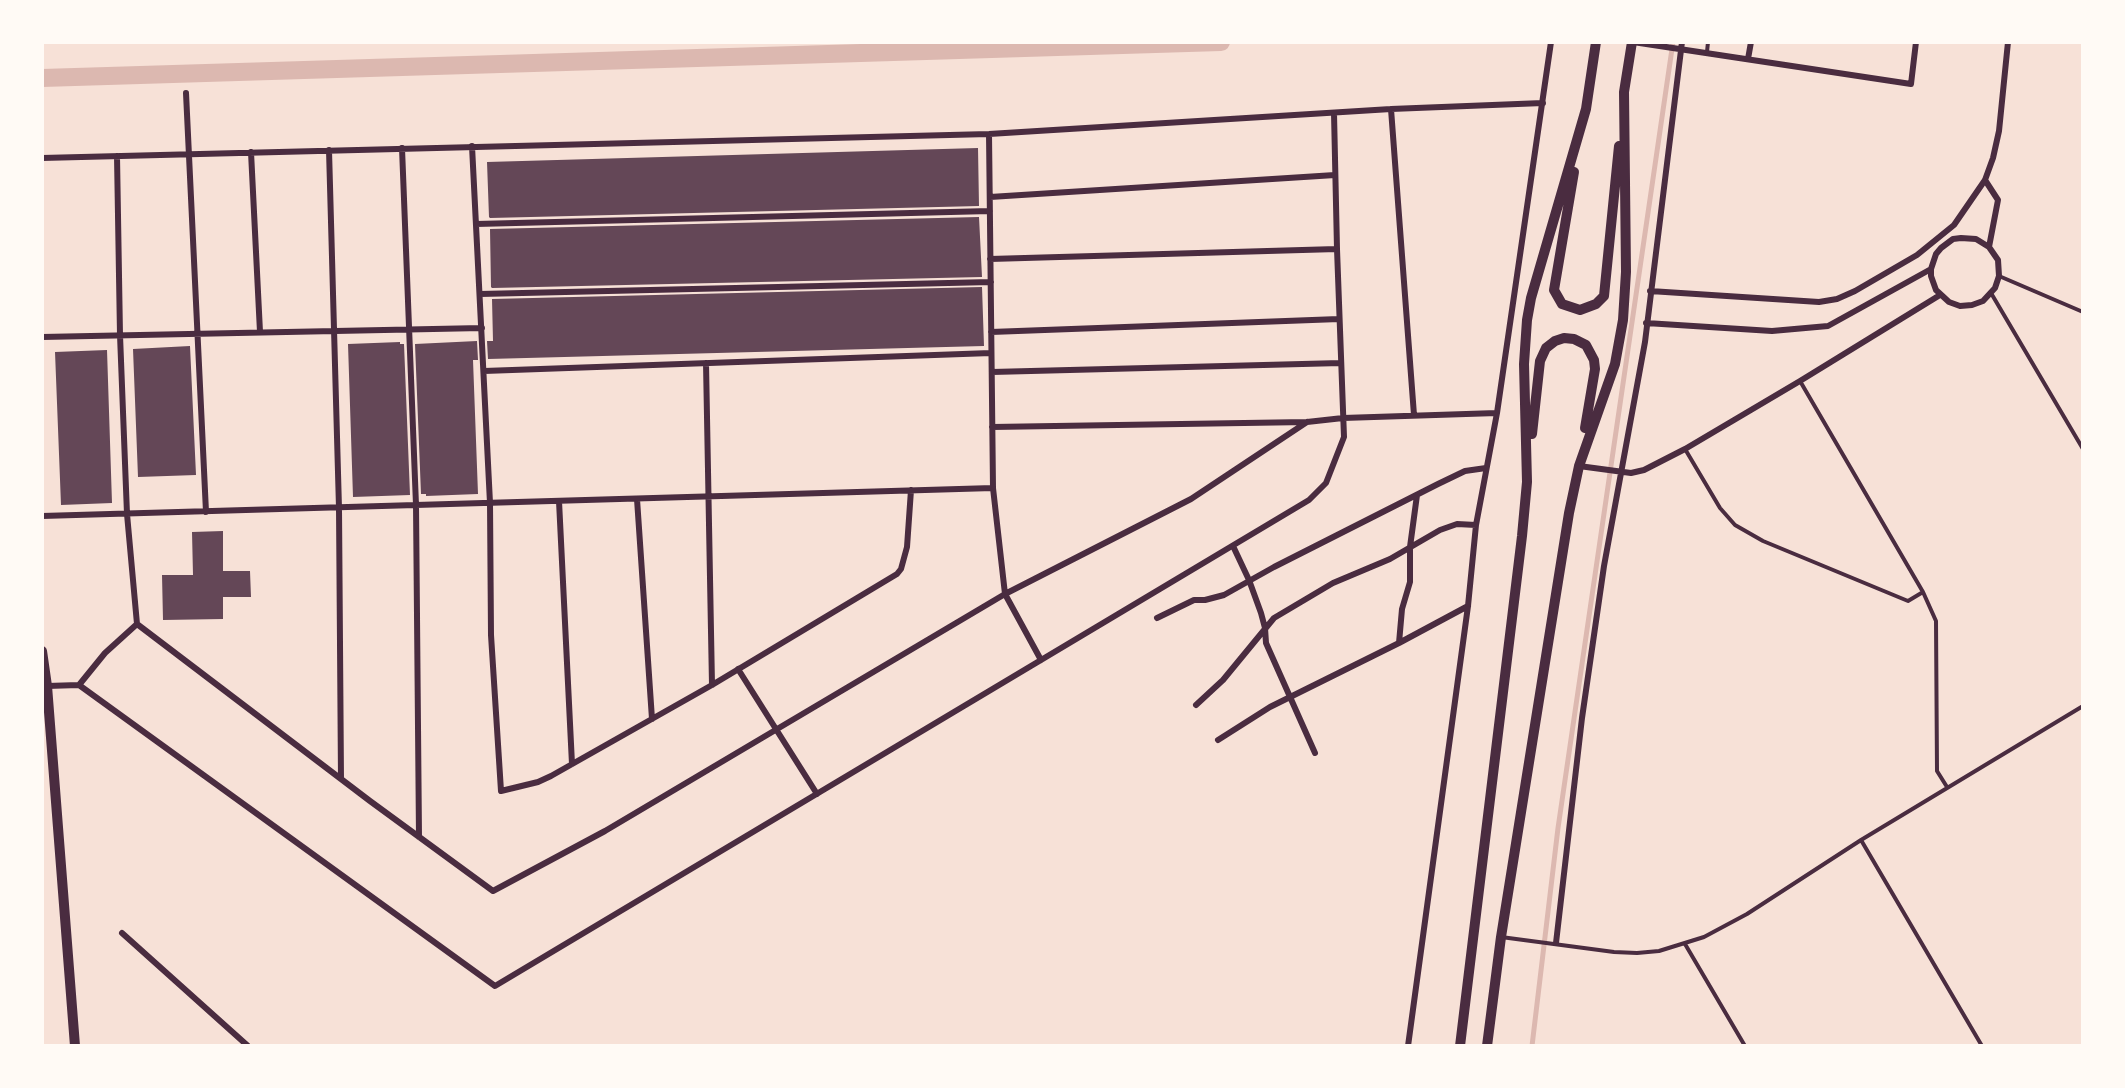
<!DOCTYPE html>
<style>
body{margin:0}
#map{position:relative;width:2125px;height:1088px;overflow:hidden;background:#f7e1d7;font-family:Raleway,sans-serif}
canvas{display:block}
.frame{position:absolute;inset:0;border:44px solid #fffaf5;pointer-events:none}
</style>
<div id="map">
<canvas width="2125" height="1088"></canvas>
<div class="frame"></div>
</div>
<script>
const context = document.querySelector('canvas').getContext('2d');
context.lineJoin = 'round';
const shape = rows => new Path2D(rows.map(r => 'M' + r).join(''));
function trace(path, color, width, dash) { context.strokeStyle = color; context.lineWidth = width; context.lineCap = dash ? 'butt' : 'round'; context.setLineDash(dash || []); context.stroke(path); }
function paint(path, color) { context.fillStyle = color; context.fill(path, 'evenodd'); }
const stream = shape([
 [1532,1046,1558,828,1673,42]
]);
const canal = shape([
 [42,78,1221,42]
]);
const building = shape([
 [978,148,979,206,490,218,489,217,487,162],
 [979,217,982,277,492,288,491,287,490,229],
 [982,287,984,346,488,359,487,341,493,341,492,299],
 [477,341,478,360,473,360,478,494,426,496,426,494,421,494,415,344],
 [400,342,400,344,404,344,410,495,353,497,348,344],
 [190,346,196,475,138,477,133,349],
 [107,350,112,503,61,505,55,352],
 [223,531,223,571,250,571,251,597,223,597,223,619,163,620,162,575,193,575,192,532]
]);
const service = shape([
 [1707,52,1708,42],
 [1999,276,2083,312],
 [1991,293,2083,449],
 [1800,381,1923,592,1936,621,1937,771,1947,787],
 [1685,449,1720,508,1735,525,1763,541,1908,601,1923,592],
 [1861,840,1982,1046],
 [1501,937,1614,952,1637,953,1659,951,1704,937,1747,914,1861,840,2083,706],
 [1685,944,1745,1046]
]);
const minor = shape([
 [1633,42,1911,84,1916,42],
 [1748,59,1751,42],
 [186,93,206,512],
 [1391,109,1414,415],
 [989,134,993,488,1005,594,1041,660],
 [472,146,490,503,491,635,501,791,538,782,551,776,712,685,897,574,901,569,907,547,911,490],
 [402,148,416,505,419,837],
 [329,150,339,508,341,779],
 [251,152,260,332],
 [117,156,120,335,127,514,137,624,370,801,493,891,605,831,1005,594,1191,499,1307,422],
 [42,158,989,134,1391,109,1543,103],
 [1985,180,1998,200,1989,247],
 [990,197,1335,175],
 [476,224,990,211],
 [990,259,1337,249],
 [1650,291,1819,302,1837,299,1855,291,1917,255,1954,225,1985,180,1993,158,1999,131,2008,42],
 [480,294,991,282],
 [1646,323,1772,331,1828,326,1931,269,1936,254,1941,248,1953,239,1961,238,1976,239,1989,247,1998,260,1999,276,1995,288,1983,301,1972,305,1960,306,1949,302,1936,290,1931,276,1931,269],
 [991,332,1339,319],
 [42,337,482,328],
 [706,363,712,685],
 [484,371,991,353],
 [992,372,1341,363],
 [992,427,1307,422,1343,418,1497,413],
 [1579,466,1631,473,1644,470,1685,449,1800,381,1940,295],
 [637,499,652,719],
 [559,501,572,764],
 [42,516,993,488],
 [1233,546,1249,580,1261,613,1265,628,1266,643,1315,753],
 [1157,618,1194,600,1205,600,1224,595,1274,567,1438,484,1465,471,1486,468],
 [1399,643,1402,609,1410,582,1410,547,1417,495],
 [738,669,817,794],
 [79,685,105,653,137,624],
 [47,686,79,685,495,986,1309,500,1326,483,1344,437,1337,249,1334,113],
 [1196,705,1223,680,1274,618,1333,583,1390,559,1440,530,1457,524,1476,525],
 [1218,740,1270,707,1399,643,1468,606],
 [122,933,248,1046],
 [1556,943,1582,718,1604,566,1645,342,1682,42],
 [1408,1046,1468,606,1476,525,1497,413,1551,42]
]);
const secondary = shape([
 [1574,172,1554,290,1562,304,1580,310,1596,304,1604,296,1619,146],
 [1532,434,1540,361,1546,348,1555,341,1564,338,1574,339,1586,345,1594,360,1595,369,1585,428],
 [42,651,47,686,75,1046],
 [1460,1046,1522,536,1527,482,1524,364,1527,320,1531,298,1586,109,1596,42],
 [1487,1046,1501,937,1569,513,1579,466,1615,364,1623,320,1626,272,1624,92,1632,42]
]);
trace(stream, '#dcb8b0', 5);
trace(canal, '#dcb8b0', 18);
paint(building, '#644757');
trace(service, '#4a2c40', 4);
trace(minor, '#4a2c40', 6);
trace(secondary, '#4a2c40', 10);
</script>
